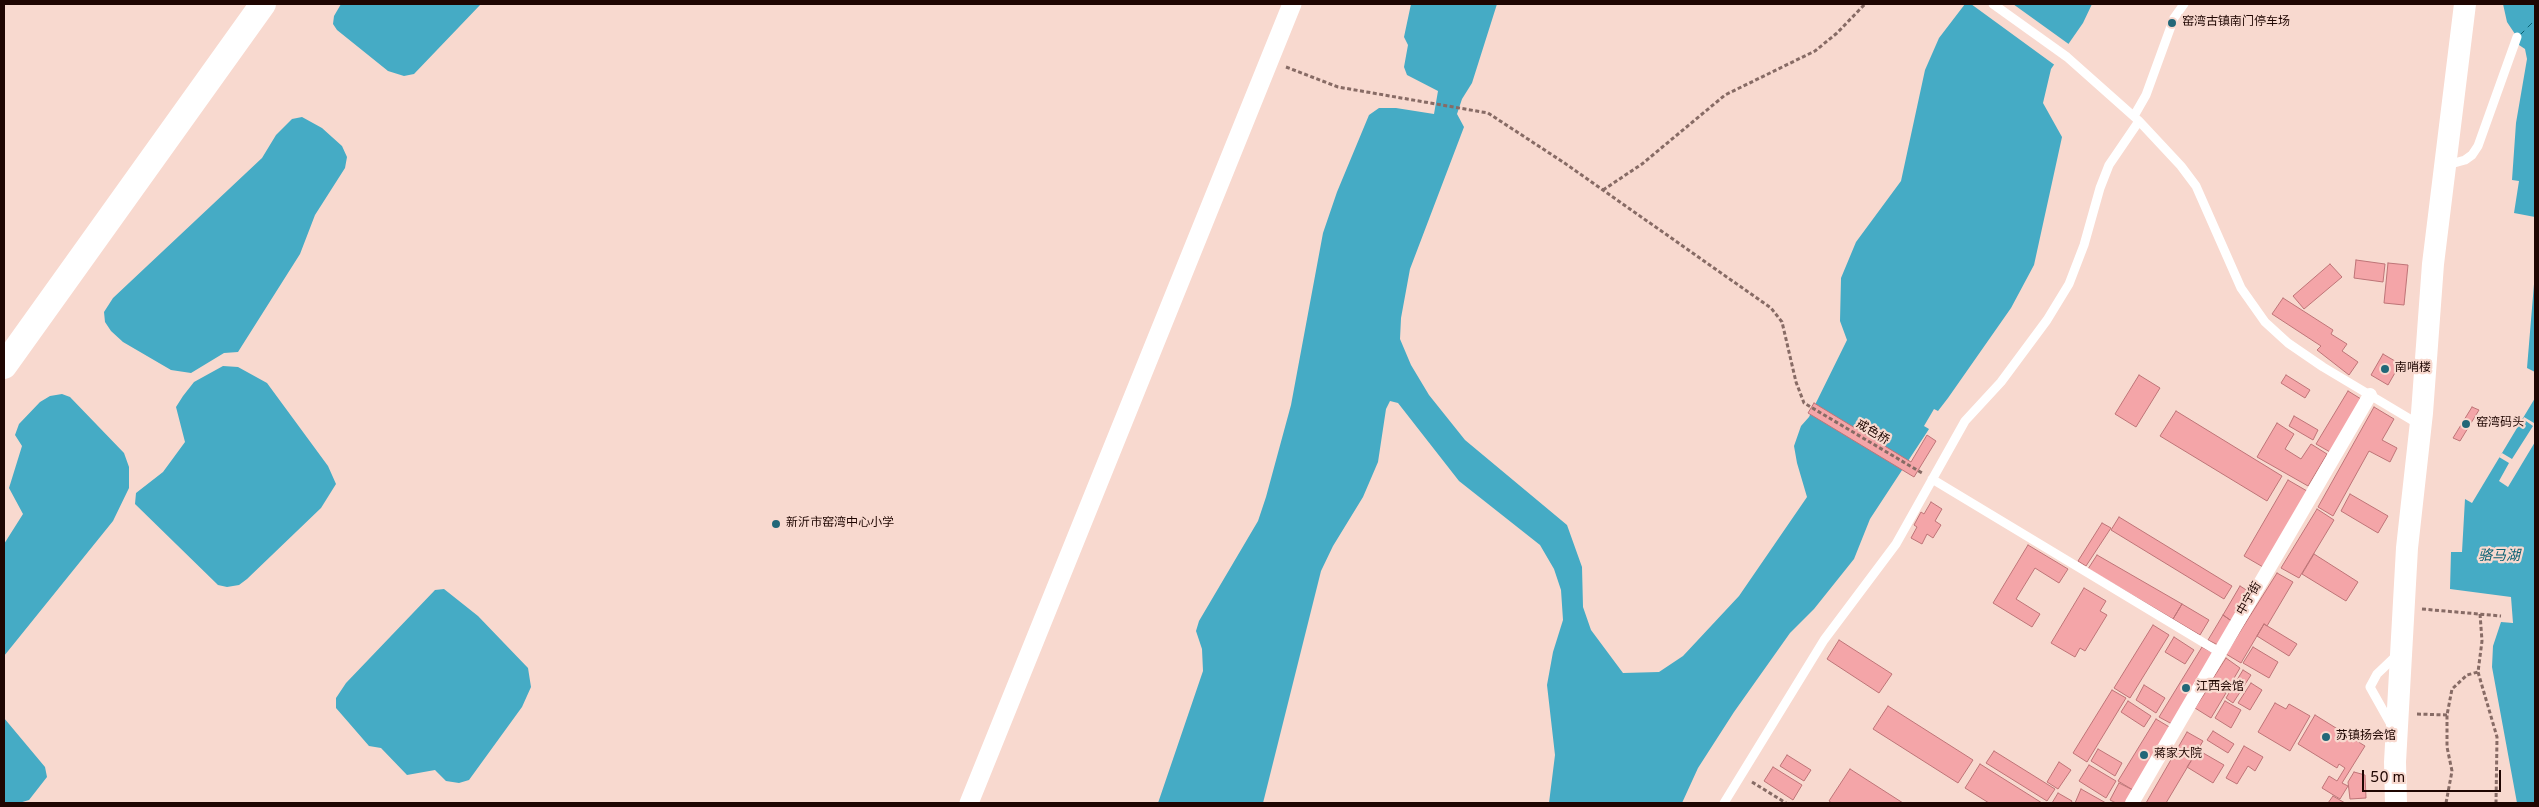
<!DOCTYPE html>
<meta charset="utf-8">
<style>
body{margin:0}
#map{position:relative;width:2539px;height:807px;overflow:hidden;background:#f8d9cf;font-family:Overpass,sans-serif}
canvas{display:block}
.frame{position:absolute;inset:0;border:5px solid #1f0602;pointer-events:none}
.scale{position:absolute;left:2362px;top:770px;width:139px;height:22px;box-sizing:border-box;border:2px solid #1f0602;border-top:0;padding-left:6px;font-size:15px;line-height:18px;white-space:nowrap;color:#1f0602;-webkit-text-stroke:4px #f8d9cf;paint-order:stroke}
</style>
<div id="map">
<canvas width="2539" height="807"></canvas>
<div class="frame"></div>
<div class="scale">50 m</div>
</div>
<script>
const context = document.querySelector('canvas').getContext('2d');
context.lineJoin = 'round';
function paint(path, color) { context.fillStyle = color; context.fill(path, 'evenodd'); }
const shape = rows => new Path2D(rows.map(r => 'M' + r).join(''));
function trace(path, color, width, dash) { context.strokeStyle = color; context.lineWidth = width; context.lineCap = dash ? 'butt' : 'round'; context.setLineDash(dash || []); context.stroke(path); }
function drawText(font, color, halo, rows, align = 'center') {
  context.font = font + ' Overpass,"Noto Sans SC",sans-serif'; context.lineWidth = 4.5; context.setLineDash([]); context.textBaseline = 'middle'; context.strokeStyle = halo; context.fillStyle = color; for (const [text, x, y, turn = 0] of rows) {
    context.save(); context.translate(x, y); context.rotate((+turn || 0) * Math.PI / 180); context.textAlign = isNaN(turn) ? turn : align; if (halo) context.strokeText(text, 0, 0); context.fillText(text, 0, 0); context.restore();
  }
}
const water = shape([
 [341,4,481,4,414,74,404,76,388,71,337,30,333,24,334,16],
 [1411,4,1497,4,1472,83,1462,99,1457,114,1464,127,1410,269,1401,318,1400,339,1411,365,1429,395,1465,440,1567,525,1582,567,1583,607,1591,630,1623,673,1659,672,1683,656,1739,596,1807,497,1797,463,1794,446,1801,426,1809,417,1847,340,1840,321,1841,278,1856,242,1901,181,1925,70,1939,38,1965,4,2092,4,2083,23,2051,69,2043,103,2062,137,2034,265,2011,308,1948,398,1938,411,1934,409,1924,426,1929,429,1870,519,1854,559,1814,609,1790,633,1734,712,1698,768,1682,803,1549,803,1555,755,1547,685,1553,652,1563,620,1561,590,1554,569,1540,545,1459,481,1398,403,1390,401,1386,409,1378,462,1363,497,1333,546,1321,571,1263,803,1158,803,1203,671,1202,649,1196,631,1199,621,1258,521,1266,497,1291,405,1323,233,1337,192,1369,115,1379,108,1396,108,1434,114,1438,91,1407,75,1404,67,1408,45,1404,37],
 [2503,4,2535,4,2535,217,2514,213,2519,181,2512,180,2516,123,2527,59,2525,49,2519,45,2517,37,2507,22],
 [302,117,322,128,342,146,347,157,345,168,315,215,300,254,238,352,224,353,191,373,171,370,123,342,111,331,105,322,104,312,113,298,262,158,276,135,292,119],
 [2535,272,2535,372,2527,368],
 [223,366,238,367,267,383,328,466,336,484,321,508,247,579,239,585,227,587,218,585,135,504,136,493,163,472,185,442,176,407,183,396,194,382],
 [62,394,70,397,124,453,129,467,129,488,113,521,4,656,4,544,23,514,9,488,22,446,15,435,19,424,40,402,50,396],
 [2535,398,2535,803,2517,803,2492,667,2493,646,2501,622,2513,623,2511,597,2450,589,2451,552,2462,552,2465,499,2472,503],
 [444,589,478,616,528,668,531,687,522,707,469,780,459,783,446,781,435,770,407,775,381,748,369,746,336,708,336,698,346,683,435,590],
 [4,718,45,767,47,777,29,800,19,803,4,803]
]);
const pier = shape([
 [1971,4,2013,4,2070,45,2056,66],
 [2524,417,2534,423,2535,421,2535,442,2508,487,2499,481,2509,463,2499,457,2502,453,2512,459,2533,426,2523,419]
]);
const ferry = shape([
 [2520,35,2535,20]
]);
const building = shape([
 [2356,260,2385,264,2383,282,2354,278,2356,260],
 [2388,263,2408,265,2404,305,2384,303,2388,263],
 [2330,264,2342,277,2304,309,2293,296,2330,264],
 [2283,298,2333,330,2331,334,2347,344,2342,351,2358,362,2349,375,2317,350,2321,346,2272,314,2283,298],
 [2383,354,2400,364,2388,385,2371,375,2383,354],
 [2139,375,2160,388,2136,427,2115,414,2139,375],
 [2286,375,2310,390,2305,398,2281,383,2286,375],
 [2348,391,2361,399,2330,452,2316,444,2348,391],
 [1814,403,1911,462,1927,435,1936,441,1914,477,1808,413,1814,403],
 [2374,407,2394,419,2382,440,2397,448,2390,462,2369,451,2333,516,2318,507,2374,407],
 [2472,407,2479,410,2460,441,2453,438,2472,407],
 [2176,411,2282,476,2267,501,2160,436,2176,411],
 [2294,416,2318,430,2313,440,2289,426,2294,416],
 [2277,423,2294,434,2285,449,2301,459,2311,444,2327,454,2308,486,2257,457,2277,423],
 [2288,480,2307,491,2263,567,2244,556,2288,480],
 [2350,494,2388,516,2378,533,2341,511,2350,494],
 [1931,502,1942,509,1935,521,1941,525,1933,538,1927,534,1922,544,1911,538,1917,527,1914,525,1921,512,1924,514,1931,502],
 [2317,509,2334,520,2299,578,2281,568,2317,509],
 [2119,517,2232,586,2224,599,2111,530,2119,517],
 [2102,523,2111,528,2086,566,2078,561,2102,523],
 [2028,545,2068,569,2059,583,2035,568,2016,599,2040,614,2032,627,1993,603,2028,545],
 [2314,554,2358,582,2346,601,2302,574,2314,554],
 [2097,555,2182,604,2173,619,2088,569,2097,555],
 [2277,573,2293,582,2267,626,2264,624,2241,663,2226,654,2277,573],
 [2240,586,2251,593,2233,622,2223,615,2240,586],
 [2084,588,2106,601,2100,611,2107,615,2085,651,2080,648,2075,657,2051,643,2084,588],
 [2182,604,2209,620,2200,635,2173,619,2182,604],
 [2223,615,2233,622,2220,646,2208,640,2223,615],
 [2264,624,2297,644,2289,656,2257,636,2264,624],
 [2153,625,2169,635,2130,698,2114,688,2153,625],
 [2174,637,2194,650,2185,664,2165,652,2174,637],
 [1839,640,1892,674,1879,693,1827,659,1839,640],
 [2202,647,2215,654,2172,724,2159,717,2202,647],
 [2253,647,2278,662,2269,678,2243,663,2253,647],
 [2226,658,2240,668,2227,690,2212,680,2226,658],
 [2243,670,2251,675,2233,703,2226,698,2243,670],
 [2251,683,2262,690,2250,710,2238,703,2251,683],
 [2211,684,2226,693,2211,718,2195,708,2211,684],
 [2144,685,2165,698,2156,713,2136,700,2144,685],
 [2112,690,2126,698,2087,762,2073,753,2112,690],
 [2128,701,2151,716,2144,727,2121,712,2128,701],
 [2225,701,2241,710,2231,728,2215,718,2225,701],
 [2275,703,2286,709,2289,704,2310,716,2290,751,2258,732,2275,703],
 [1888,706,1973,760,1958,783,1873,729,1888,706],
 [2315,715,2365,746,2342,783,2348,786,2340,799,2322,788,2329,776,2337,781,2345,768,2339,764,2337,768,2298,744,2315,715],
 [2156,719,2171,728,2133,790,2118,781,2156,719],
 [2213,731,2234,744,2228,753,2207,740,2213,731],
 [2187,732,2203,741,2166,803,2146,803,2187,732],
 [2244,746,2263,757,2255,771,2248,766,2237,784,2226,778,2244,746],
 [2098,749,2122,763,2115,776,2091,761,2098,749],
 [2198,750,2224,765,2213,783,2187,767,2198,750],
 [1994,751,2055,789,2047,801,1986,763,1994,751],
 [1787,755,1811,770,1804,781,1780,766,1787,755],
 [2059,762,2071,770,2058,789,2047,782,2059,762],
 [1980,764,2042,803,1989,803,1965,788,1980,764],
 [2089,765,2116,781,2106,798,2079,781,2089,765],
 [1773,767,1802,785,1793,800,1764,781,1773,767],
 [1850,769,1903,803,1832,803,1829,801,1850,769],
 [2354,772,2365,775,2366,798,2350,799,2348,782,2354,772],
 [2119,783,2133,790,2126,803,2116,803,2110,800,2119,783],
 [2081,789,2106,803,2075,803,2081,789],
 [2058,793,2072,801,2071,803,2052,803,2058,793],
 [2333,796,2345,803,2328,803,2333,796]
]);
const path = shape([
 [1286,67,1338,87,1488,113,1563,162,1771,308,1782,322,1796,382,1804,403,1922,473],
 [1603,190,1642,164,1725,95,1815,51,1837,33,1865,4],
 [2422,609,2501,616],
 [2480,614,2482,641,2478,672,2497,737,2496,803],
 [2417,714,2447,715],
 [1752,782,1786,803],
 [2446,803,2452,771,2447,747,2447,715,2452,689,2467,675,2478,672]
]);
const service = shape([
 [1993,4,2067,57,2139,121,2181,166,2196,186,2241,288,2265,322,2288,343,2323,367,2420,425],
 [2134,116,2146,95,2174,18,2184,4],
 [2447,165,2465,160,2472,155,2478,146,2517,37],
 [1932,479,2219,652],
 [2393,728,2370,687,2377,674,2397,655],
 [1724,803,1824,640,1896,544,1965,421,2001,382,2047,320,2069,284,2084,245,2100,188,2109,165,2139,121]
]);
const pedestrian = shape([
 [2132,803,2370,395]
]);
const minor = shape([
 [969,803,1292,4]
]);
const tertiary = shape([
 [2396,803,2395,762,2407,548,2422,413,2433,264,2465,4]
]);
const secondary = shape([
 [4,366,263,4]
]);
const markers = [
 [2172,23,5,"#226778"],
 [2385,369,5,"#226778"],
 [2466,424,5,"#226778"],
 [776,524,5,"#226778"],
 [2186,688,5,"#226778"],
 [2326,737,5,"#226778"],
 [2144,755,5,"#226778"]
];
const poiNames = [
 ["窑湾古镇南门停车场",2182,23],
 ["南哨楼",2395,369],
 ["窑湾码头",2476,424],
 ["新沂市窑湾中心小学",786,524],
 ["江西会馆",2196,688],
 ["苏镇扬会馆",2336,737],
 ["蒋家大院",2154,755]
];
const streetNames = [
 ["戒色桥",1872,433,31],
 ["中宁街",2250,599,-60]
];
const waterNames = [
 ["骆马湖",2499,557]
];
paint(water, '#45abc5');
paint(pier, '#f8d9cf');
trace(ferry, '#0b6173', 1, [6, 5]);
paint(building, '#f4a5a8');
trace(building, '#be7477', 1);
trace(path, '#876b65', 3, [4, 2.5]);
trace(service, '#fff', 9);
trace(pedestrian, '#fff', 14);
trace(minor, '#fff', 19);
trace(tertiary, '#fff', 22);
trace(secondary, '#fff', 26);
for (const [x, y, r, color] of markers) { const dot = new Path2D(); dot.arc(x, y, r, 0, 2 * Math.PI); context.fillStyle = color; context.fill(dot); trace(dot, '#f8d9cf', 2); }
drawText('12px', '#1f0602', '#f8d9cf', poiNames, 'left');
drawText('12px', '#1f0602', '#f8d9cf', streetNames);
drawText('italic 14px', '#0b6173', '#f8d9cf', waterNames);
</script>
